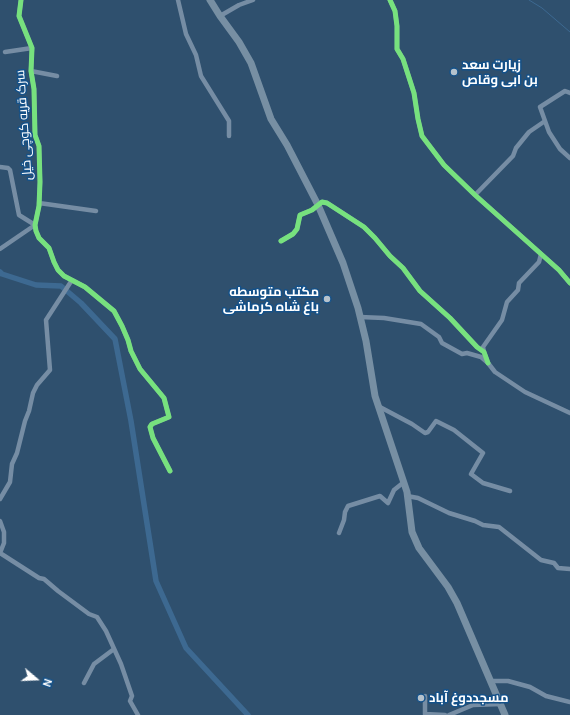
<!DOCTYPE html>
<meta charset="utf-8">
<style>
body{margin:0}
#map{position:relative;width:570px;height:715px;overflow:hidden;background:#2f506e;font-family:Cabin,sans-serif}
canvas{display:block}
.north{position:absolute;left:16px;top:659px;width:40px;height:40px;-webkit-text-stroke:3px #145189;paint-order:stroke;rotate:109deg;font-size:11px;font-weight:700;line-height:16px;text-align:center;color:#fff}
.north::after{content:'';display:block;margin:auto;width:14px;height:18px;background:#fff;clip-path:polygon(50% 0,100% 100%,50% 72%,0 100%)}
</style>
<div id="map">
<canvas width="570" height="715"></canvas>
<div class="north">N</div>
</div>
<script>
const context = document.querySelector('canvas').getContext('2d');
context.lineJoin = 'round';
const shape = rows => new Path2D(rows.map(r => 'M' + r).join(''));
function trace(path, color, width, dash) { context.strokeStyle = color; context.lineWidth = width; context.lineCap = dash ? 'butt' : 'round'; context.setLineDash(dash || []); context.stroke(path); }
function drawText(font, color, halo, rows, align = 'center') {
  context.font = font + ' Cabin,Cairo,sans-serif'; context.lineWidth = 3; context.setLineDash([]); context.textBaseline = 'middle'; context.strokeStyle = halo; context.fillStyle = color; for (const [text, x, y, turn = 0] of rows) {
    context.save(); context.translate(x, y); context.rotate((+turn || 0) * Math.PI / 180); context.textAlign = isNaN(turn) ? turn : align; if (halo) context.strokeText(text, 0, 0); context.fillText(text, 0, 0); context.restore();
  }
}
const stream = shape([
 [529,0,542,8,570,32]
]);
const river = shape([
 [0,272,2,274,36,285,61,286,81,303,115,339,131,421,156,581,186,648,248,715]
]);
const minor = shape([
 [21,0,19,16,32,48,31,71,34,89,35,135,39,146,40,182,39,206,35,225,36,231,39,238,49,248,54,262,58,270,64,276,85,287,114,311,122,326,128,340,131,351,140,369,164,398,169,417,152,424,150,427,153,438,170,471],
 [178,0,186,34,196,55,201,76,229,121,229,136],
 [390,0,395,11,397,26,397,49,403,59,414,93,418,119,422,136,444,165,475,195,559,270,570,283],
 [220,16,239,5,253,0],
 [5,52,32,48],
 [31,71,57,76],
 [570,93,565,91,540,107,549,132,560,149,570,158],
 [0,167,8,168,10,170,19,215,35,225,0,249],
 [475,195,513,156,516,148,529,132,545,121],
 [39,203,96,211],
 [281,241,293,234,297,229,300,215,312,210,322,202,327,203,364,227,375,238,390,256,403,268,420,291,450,318,477,347,484,352,488,363],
 [360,317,384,318,421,324,439,337,442,343,462,354,467,353,481,357,488,363,495,372,525,392,570,413],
 [484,352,483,347,502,320,507,302,518,290,519,283,539,262,541,254],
 [378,406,412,424,425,433,428,432,436,421,454,430,483,453,471,474,483,483,510,491],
 [407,496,418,498,449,513,475,521,483,525,499,527,541,560,554,563,558,568,570,569],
 [0,499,10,482,12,464,17,453,25,421,29,411,33,393,37,385,50,370,46,320,72,280],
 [0,521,4,532,4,543,0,553],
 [339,533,344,520,345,512,348,506,380,496,388,503,394,490,404,482],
 [0,553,39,578,44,579,58,591,89,614,97,617,106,631,121,664,132,696,130,701,138,715],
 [491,681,508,681,530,687,546,696,570,702],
 [84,683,94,664,114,649],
 [425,696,425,714,445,715],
 [449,715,473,705,501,704]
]);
const highway = shape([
 [210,0,220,16,239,42,251,63,271,119,287,145,318,205,343,263,358,308,366,341,375,396,407,492,412,532,419,548,448,587,457,603,505,715]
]);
const cycleway = shape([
 [21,0,19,16,32,48,31,71,34,89,35,135,39,146,40,182,39,206,35,225,36,231,39,238,49,248,54,262,58,270,64,276,85,287,114,311,122,326,128,340,131,351,140,369,164,398,169,417,152,424,150,427,153,438,170,471],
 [390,0,395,11,397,26,397,49,403,59,414,93,418,119,422,136,444,165,475,195,559,270,570,283],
 [281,241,293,234,297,229,300,215,312,210,322,202,327,203,364,227,375,238,390,256,403,268,420,291,450,318,477,347,484,352,488,363]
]);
const markers = [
 [454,72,4,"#b6c2cc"],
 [327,299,4,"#b6c2cc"],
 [421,698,4,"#b6c2cc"]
];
const poiNames = [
 ["زیارت سعد",462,65],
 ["بن ابی وقاص",462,80],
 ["مکتب متوسطه",319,292,"right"],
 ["باغ شاه کرماشی",319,307,"right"],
 ["مسجددوغ آباد",429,698]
];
const streetNames = [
 ["سرک قریه کوچی خیل",24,125,-94]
];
trace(stream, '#3d6991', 1);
trace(river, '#3d6991', 5.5);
trace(minor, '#768da4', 4.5);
trace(highway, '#778fa3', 7);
trace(cycleway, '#77e17e', 5);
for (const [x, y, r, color] of markers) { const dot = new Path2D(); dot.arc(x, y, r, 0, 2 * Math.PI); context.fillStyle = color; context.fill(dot); trace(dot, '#145189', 1.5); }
drawText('bold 13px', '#fff', '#145189', poiNames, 'left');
drawText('13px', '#fff', '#145189', streetNames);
</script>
